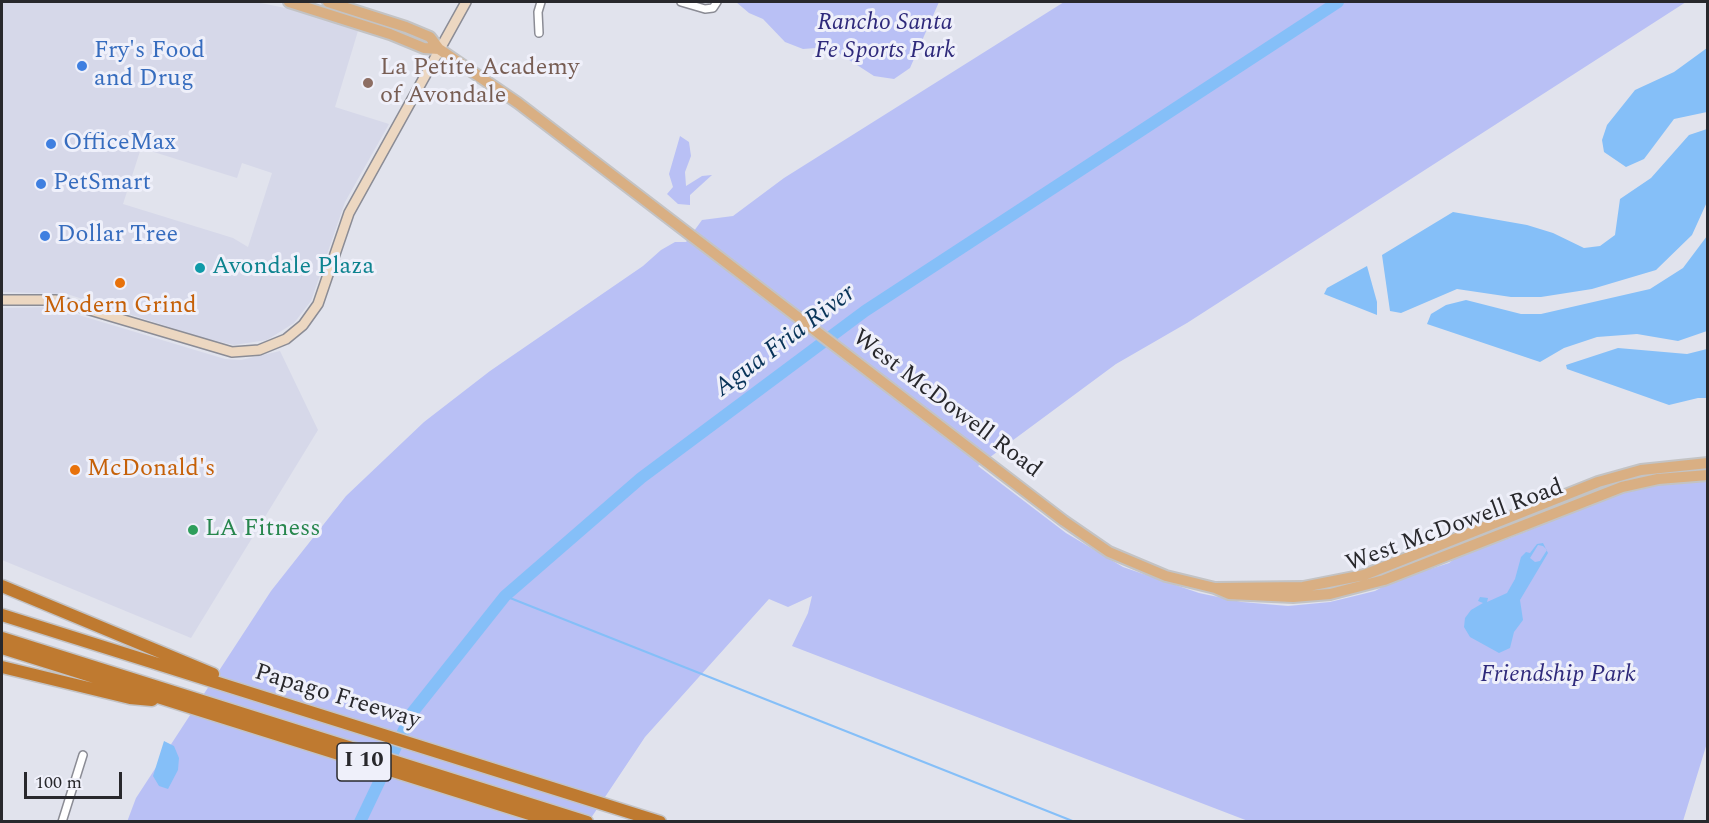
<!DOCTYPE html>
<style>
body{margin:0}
#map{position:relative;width:1709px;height:823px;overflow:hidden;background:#e1e3ed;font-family:Spectral,serif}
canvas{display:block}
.frame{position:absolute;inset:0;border:3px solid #28282c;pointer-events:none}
.scale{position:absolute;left:24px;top:772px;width:98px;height:27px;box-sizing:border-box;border:3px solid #28282c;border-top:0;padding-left:8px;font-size:18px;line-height:21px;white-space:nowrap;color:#28282c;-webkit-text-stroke:4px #eff0fa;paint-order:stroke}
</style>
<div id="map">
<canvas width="1709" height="823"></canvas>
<div class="frame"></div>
<div class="scale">100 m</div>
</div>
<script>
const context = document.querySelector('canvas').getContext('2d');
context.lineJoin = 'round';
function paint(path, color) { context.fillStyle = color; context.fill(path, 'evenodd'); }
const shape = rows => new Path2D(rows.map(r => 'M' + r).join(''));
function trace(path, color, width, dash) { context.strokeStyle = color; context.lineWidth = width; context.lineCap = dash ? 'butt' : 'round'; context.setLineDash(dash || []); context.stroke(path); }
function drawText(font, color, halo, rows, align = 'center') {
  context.font = font + ' Spectral,serif'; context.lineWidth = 6; context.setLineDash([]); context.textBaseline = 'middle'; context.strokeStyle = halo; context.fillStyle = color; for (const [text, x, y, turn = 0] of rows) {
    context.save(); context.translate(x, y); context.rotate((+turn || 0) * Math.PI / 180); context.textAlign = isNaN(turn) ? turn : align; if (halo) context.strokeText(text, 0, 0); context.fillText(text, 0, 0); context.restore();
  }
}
const built = shape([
 [2,2,256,2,300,11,358,31,335,107,389,124,345,202,311,301,294,323,267,340,234,345,203,338,67,294,2,292],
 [141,148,237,178,242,163,272,173,248,247,233,238,123,204],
 [52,307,225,359,241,360,280,351,318,430,191,638,2,560,2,308]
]);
const green = shape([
 [736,2,939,2,910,68,894,79,874,76,829,47,803,49,785,42,763,19,749,13],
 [1064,2,1686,2,1187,323,1116,364,978,466,1066,533,1123,567,1199,593,1242,602,1288,606,1330,602,1375,591,1395,580,1449,563,1459,555,1510,538,1620,493,1657,485,1707,480,1707,743,1683,821,1248,821,792,646,808,613,812,596,788,607,769,599,645,737,589,821,127,822,136,798,271,591,346,496,424,422,490,371,643,266,661,250,675,242,686,242,702,220,733,216,784,178],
 [680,136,689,142,691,156,685,172,686,186,702,176,712,175,690,195,690,205,678,204,667,194,673,187,669,174]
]);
const water = shape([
 [1707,48,1707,112,1674,119,1644,159,1626,167,1604,152,1602,140,1607,125,1635,90,1674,72],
 [1707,129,1707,202,1692,235,1656,270,1592,289,1541,297,1511,297,1457,289,1401,313,1390,311,1382,255,1453,212,1527,225,1553,233,1584,248,1600,246,1615,235,1620,199,1651,178,1689,135],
 [1707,236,1707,331,1678,341,1637,334,1597,337,1564,348,1540,362,1427,324,1431,314,1446,305,1466,300,1521,314,1541,314,1650,289,1683,268],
 [1367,266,1377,302,1377,315,1324,294,1327,288],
 [1618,348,1687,354,1707,349,1707,398,1698,398,1669,405,1567,369,1566,365],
 [1543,543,1548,553,1520,600,1523,620,1514,632,1510,648,1499,653,1470,637,1464,627,1465,618,1471,610,1483,603,1478,601,1480,597,1488,598,1487,602,1507,593,1515,579,1521,557,1526,552,1530,553,1537,544],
 [1538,545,1543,546,1547,550,1540,561,1535,562,1530,558],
 [164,741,174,746,179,758,178,770,168,789,159,786,153,776]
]);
const stream = shape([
 [505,596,1075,822]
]);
const river = shape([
 [360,822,412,713,505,596,641,478,865,311,1338,2]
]);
const street = shape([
 [681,2,705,9,713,8,717,2],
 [539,33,538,12,541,2],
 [62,822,83,755]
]);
const secondary = shape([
 [2,300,56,300,232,352,259,350,286,339,303,325,318,304,349,213,466,2]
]);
const primary = shape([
 [289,2,390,34,424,48,439,49],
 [328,2,406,27,430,37,439,49,518,103,1064,521,1109,552,1166,576,1215,588,1229,594,1293,597,1330,594,1384,580,1622,487,1658,479,1708,475],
 [1216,588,1303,587,1364,575,1598,482,1641,470,1708,463]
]);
const highway = shape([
 [2,586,213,674],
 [2,615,660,822],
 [2,638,587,822],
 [2,648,555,822],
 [2,667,130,698,152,700]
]);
const markers = [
 [82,66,6,"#3f7fe0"],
 [368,83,6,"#8d6e63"],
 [51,144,6,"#3f7fe0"],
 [41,184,6,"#3f7fe0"],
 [45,236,6,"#3f7fe0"],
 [200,268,6,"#0f9aa8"],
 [120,283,6,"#e8710a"],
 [75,470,6,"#e8710a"],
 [193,530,6,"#2e9e5b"]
];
const shields = [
 [364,762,54]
];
const shieldNames = [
 ["I 10",364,762]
];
const parkNames = [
 ["Rancho Santa",885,24],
 ["Fe Sports Park",885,52],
 ["Friendship Park",1558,676]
];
const shopNames = [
 ["Fry's Food",94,52],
 ["and Drug",94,80],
 ["OfficeMax",63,144],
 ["PetSmart",53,184],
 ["Dollar Tree",57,236]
];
const educationNames = [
 ["La Petite Academy",380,69],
 ["of Avondale",380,97]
];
const cultureNames = [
 ["Avondale Plaza",212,268]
];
const foodNames = [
 ["Modern Grind",120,307],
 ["McDonald's",87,470,"left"]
];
const streetNames = [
 ["West McDowell Road",946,405,37],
 ["West McDowell Road",1455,527,-20],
 ["Papago Freeway",337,698,17]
];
const leisureNames = [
 ["LA Fitness",205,530]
];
const waterNames = [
 ["Agua Fria River",786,342,-37]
];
paint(built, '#d6d8e9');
paint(green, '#b9c0f5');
paint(water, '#85bff8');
trace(stream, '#85bff8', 2);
trace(river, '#85bff8', 12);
trace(street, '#8b8c95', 10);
trace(secondary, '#8b8c95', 12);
trace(primary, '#c3c3c4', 14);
trace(highway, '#c3c3c4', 15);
trace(street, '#fff', 7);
trace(secondary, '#ecd7c1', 9);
trace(primary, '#d9af83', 10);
trace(highway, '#bf7a30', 12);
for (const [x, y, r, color] of markers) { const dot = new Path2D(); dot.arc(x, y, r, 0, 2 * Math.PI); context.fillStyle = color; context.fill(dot); trace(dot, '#eff0fa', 2); }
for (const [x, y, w] of shields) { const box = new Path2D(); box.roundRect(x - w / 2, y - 19, w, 38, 4.5); context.fillStyle = '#eff0fa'; context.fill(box); trace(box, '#28282c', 1.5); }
drawText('bold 22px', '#28282c', null, shieldNames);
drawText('italic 24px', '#2f2a7b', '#eff0fa', parkNames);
drawText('24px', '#366cbe', '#eff0fa', shopNames, 'left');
drawText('24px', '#785e54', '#eff0fa', educationNames, 'left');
drawText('24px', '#0d838f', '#eff0fa', cultureNames, 'left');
drawText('24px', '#c56008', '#eff0fa', foodNames);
drawText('24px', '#28282c', '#eff0fa', streetNames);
drawText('24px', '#27864d', '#eff0fa', leisureNames, 'left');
drawText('italic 26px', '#093459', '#eff0fa', waterNames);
</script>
